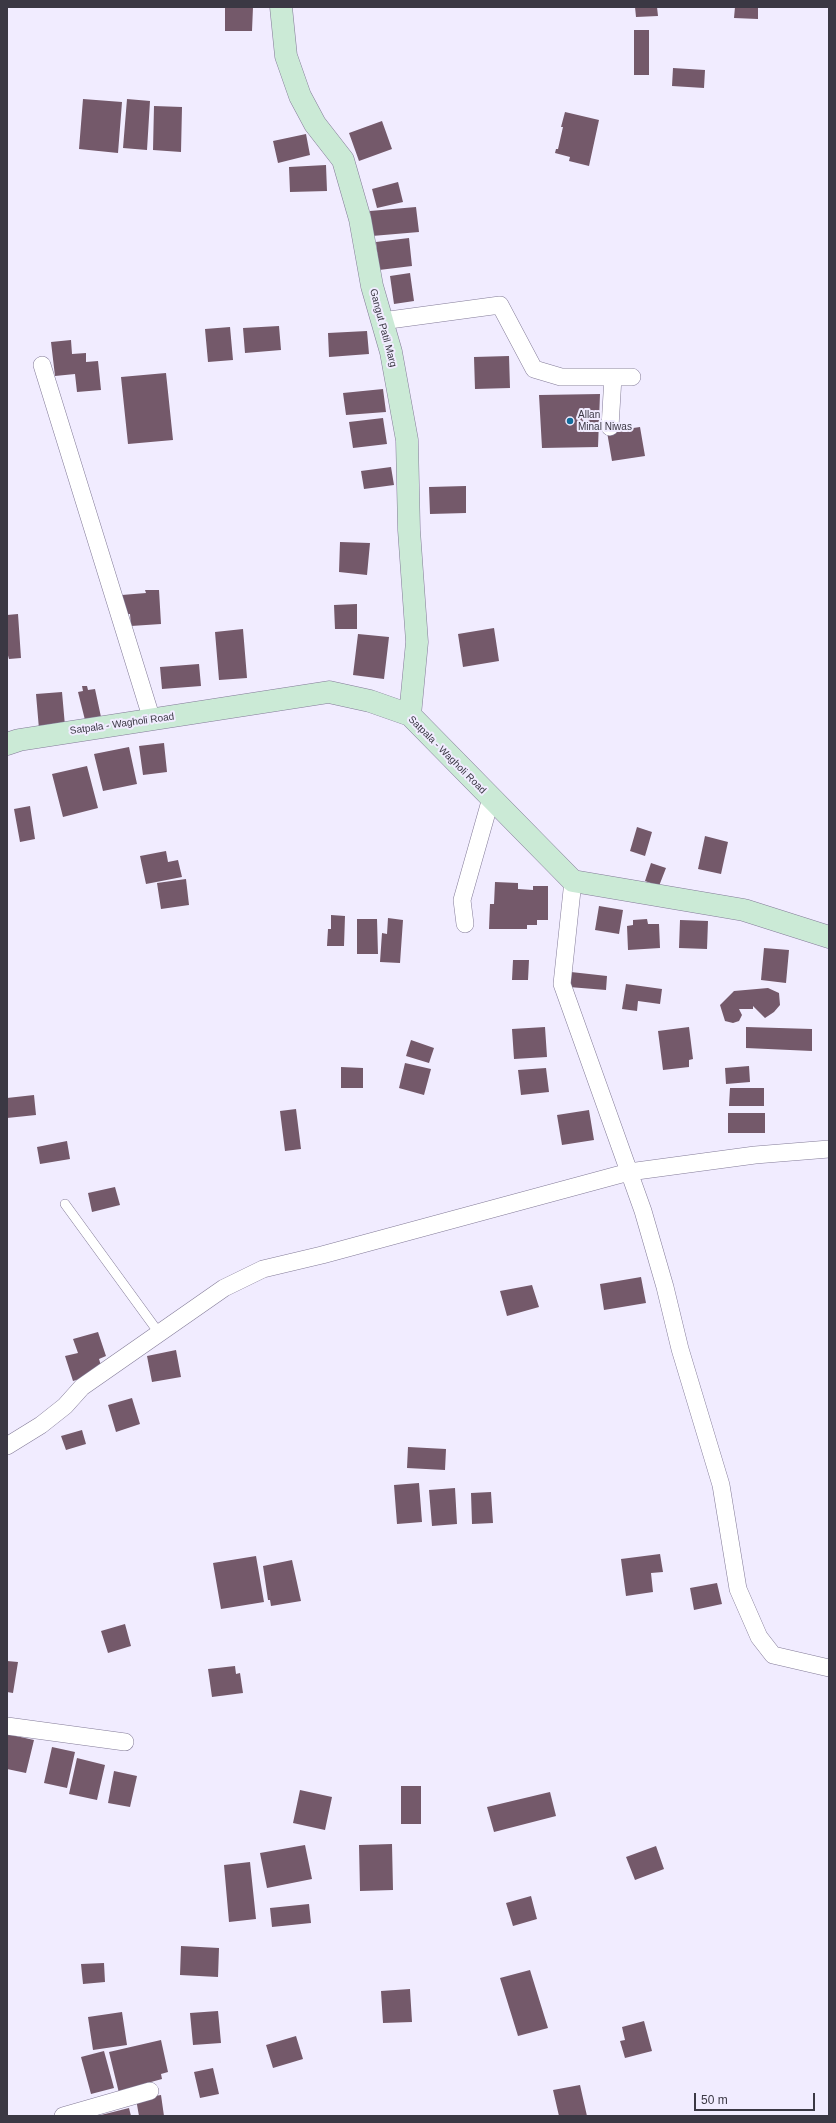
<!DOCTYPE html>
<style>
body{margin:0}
#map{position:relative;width:836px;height:2123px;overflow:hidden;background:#f1ecff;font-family:Arial,sans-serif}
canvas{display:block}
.frame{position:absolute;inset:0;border:8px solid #3b3844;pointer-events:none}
.scale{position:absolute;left:694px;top:2093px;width:121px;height:18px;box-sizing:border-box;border:2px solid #3b3844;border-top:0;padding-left:5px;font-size:12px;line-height:14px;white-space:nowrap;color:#3b3844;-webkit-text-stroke:3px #f1ecff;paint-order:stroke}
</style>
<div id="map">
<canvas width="836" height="2123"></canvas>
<div class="frame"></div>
<div class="scale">50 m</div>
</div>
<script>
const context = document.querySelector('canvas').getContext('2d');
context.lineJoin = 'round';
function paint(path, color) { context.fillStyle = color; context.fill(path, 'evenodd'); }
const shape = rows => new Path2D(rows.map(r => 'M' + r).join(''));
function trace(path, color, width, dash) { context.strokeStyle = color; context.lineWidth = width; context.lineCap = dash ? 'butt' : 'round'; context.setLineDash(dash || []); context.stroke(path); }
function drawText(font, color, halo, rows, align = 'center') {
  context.font = font + ' Arial,sans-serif'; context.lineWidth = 4; context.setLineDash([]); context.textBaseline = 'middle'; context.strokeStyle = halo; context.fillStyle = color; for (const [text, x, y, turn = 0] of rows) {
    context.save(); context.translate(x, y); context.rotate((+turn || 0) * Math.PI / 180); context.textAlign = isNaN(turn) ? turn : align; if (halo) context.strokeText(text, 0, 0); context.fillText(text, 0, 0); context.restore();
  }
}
const building = shape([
 [225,7,253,7,252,31,225,31],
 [635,7,657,7,658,16,636,17],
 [735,7,758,7,758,19,734,18],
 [634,30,649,30,649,75,634,75],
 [673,68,705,70,704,88,672,86],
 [83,99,122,102,118,153,79,149],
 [127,99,150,101,147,150,123,148],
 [154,106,182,107,181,152,153,150],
 [565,112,599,120,589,166,569,161,570,157,555,153,556,149,558,149,563,127,561,127],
 [382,121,392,149,359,161,349,133],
 [306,134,310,155,278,163,273,141],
 [326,165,327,191,290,192,289,167],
 [398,182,403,202,377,208,372,189],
 [416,207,419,232,372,236,370,211],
 [409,238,412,266,379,270,376,242],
 [410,273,414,301,394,304,390,276],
 [279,326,281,350,245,353,243,328],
 [230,327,233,360,208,362,205,329],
 [367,331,369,354,329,357,328,333],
 [71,340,72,354,86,353,86,362,98,361,101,390,77,392,75,374,55,376,51,342],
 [509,356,510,388,475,389,474,357],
 [166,373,173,440,128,444,121,377],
 [383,389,386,412,346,415,343,393],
 [600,394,598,447,542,448,539,395],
 [383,418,387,444,353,448,349,422],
 [640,427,645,456,612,461,607,432],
 [391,467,394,485,364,489,361,471],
 [466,486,466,513,430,514,429,487],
 [340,542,370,543,367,575,339,572],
 [145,590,159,590,161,624,131,626,130,614,123,614,122,595,146,593],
 [357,604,357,629,335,629,334,605],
 [18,614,21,658,9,659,7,652,7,615],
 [494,628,499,661,463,667,458,634],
 [243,629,247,678,219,680,215,632],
 [358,634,389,637,384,679,353,675],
 [199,664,201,686,162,689,160,667],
 [82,686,87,686,88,690,95,689,101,717,85,720,78,692,83,691],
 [62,692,65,726,39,729,36,694],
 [164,743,167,772,143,775,139,746],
 [129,747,137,784,103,791,94,754],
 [87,766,98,808,63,817,52,774],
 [30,806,35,839,20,842,14,809],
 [637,827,652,832,645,856,630,851],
 [705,836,728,842,721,874,698,869],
 [166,851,168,862,178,860,182,877,146,884,140,856],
 [651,863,666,868,659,886,645,881],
 [186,879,189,905,161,909,157,883],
 [495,882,518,883,518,889,533,890,533,886,548,886,548,920,537,920,537,925,527,925,527,929,489,929,490,904,494,904],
 [599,906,623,910,619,934,595,930],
 [331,915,345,916,344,946,327,946,328,929,331,929],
 [388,918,403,920,400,963,380,962,382,933,387,934],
 [357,919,377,919,378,954,357,954],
 [647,919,648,924,659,924,660,948,628,950,627,926,633,925,633,920],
 [680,920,708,921,707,949,679,948],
 [764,948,789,950,786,983,761,980],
 [513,960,529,960,528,980,512,980],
 [571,972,607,976,606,990,569,987],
 [626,984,662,989,660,1004,638,1001,637,1011,622,1009],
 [768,988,779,993,780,1005,774,1012,765,1018,753,1006,753,1009,739,1009,742,1015,739,1021,733,1023,725,1021,720,1005,734,991],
 [545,1027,547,1057,514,1059,512,1029],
 [689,1027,693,1059,689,1060,689,1067,663,1070,658,1031],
 [746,1027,812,1029,812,1051,746,1048],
 [411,1040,434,1048,429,1063,406,1056],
 [405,1063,431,1069,424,1095,399,1088],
 [749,1066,750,1082,726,1084,725,1068],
 [341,1067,363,1068,363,1088,341,1088],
 [546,1068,549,1092,521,1095,518,1070],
 [730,1088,764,1088,764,1106,729,1106],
 [34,1095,36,1115,7,1118,7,1098],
 [296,1109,301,1149,285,1151,280,1111],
 [589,1110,594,1140,562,1145,557,1115],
 [728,1113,765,1113,765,1133,728,1133],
 [67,1141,70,1159,40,1164,37,1147],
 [115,1187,120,1205,92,1212,88,1193],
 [641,1277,646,1303,604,1310,600,1284],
 [532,1285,539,1307,507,1316,500,1291],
 [98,1332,106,1356,99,1359,103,1372,73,1381,65,1356,78,1353,73,1339],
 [176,1350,181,1377,152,1382,147,1356],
 [132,1398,140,1424,116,1432,108,1405],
 [82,1430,86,1444,66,1450,61,1436],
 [408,1447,446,1449,445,1470,407,1468],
 [419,1483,422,1522,397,1524,394,1485],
 [455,1488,457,1524,432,1526,429,1490],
 [491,1492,493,1523,472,1524,471,1493],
 [660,1554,663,1572,651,1573,653,1592,626,1596,621,1559],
 [256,1556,264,1602,221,1609,213,1563],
 [292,1560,301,1601,271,1606,270,1600,268,1600,263,1566],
 [717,1583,722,1604,694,1610,690,1588],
 [125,1624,131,1646,108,1653,101,1631],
 [7,1661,18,1662,13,1693,7,1692],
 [235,1666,236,1674,240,1673,243,1693,212,1697,208,1669],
 [7,1734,34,1740,26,1773,7,1769],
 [52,1747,75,1752,67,1788,44,1783],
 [77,1758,105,1765,97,1800,69,1794],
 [114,1771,137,1776,130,1807,108,1803],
 [401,1786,421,1786,421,1824,401,1824],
 [300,1790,332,1797,325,1830,293,1823],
 [550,1792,556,1816,494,1832,487,1807],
 [392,1844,393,1890,360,1891,359,1845],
 [305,1845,312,1879,267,1888,260,1853],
 [656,1846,664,1869,635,1880,626,1857],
 [250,1862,256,1919,229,1922,224,1865],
 [531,1896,537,1919,513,1926,506,1903],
 [309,1904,311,1923,272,1927,270,1908],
 [181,1946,219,1948,218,1977,180,1975],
 [104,1963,105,1982,83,1984,81,1964],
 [530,1970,548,2028,518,2036,500,1978],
 [410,1989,412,2022,383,2023,381,1991],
 [218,2011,221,2043,193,2045,190,2013],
 [122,2012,127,2045,93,2050,88,2017],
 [644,2021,652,2051,625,2058,620,2041,625,2040,622,2027],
 [296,2036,303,2059,273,2068,266,2045],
 [161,2040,168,2072,161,2074,162,2079,151,2082,152,2085,119,2093,109,2052],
 [104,2051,114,2088,91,2094,81,2057],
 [213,2068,219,2094,200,2098,194,2072],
 [580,2085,587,2116,559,2116,553,2090],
 [161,2095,164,2116,139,2116,136,2099],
 [129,2108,131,2116,101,2116,101,2115]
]);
const lane = shape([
 [65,1204,159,1333]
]);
const street = shape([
 [382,321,500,305,534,369,561,377,632,377],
 [42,365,152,720],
 [610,427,613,377],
 [573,881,562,984,643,1211,665,1287,680,1349,721,1485,738,1589,759,1637,773,1655,829,1668],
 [465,924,462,900,491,798],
 [7,1446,41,1425,65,1406,82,1387,224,1288,263,1269,322,1255,629,1172,755,1155,829,1149],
 [7,1726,125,1742],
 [63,2116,150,2091]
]);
const secondary = shape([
 [281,7,286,56,300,96,315,124,343,160,360,219,372,286,391,352,407,440,409,530,417,642,410,715],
 [7,744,19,740,329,692,370,701,410,715,573,881,744,910,829,937]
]);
const markers = [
 [570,421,4,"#126d9c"]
];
const streetNames = [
 ["Gangut Patil Marg",383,328,75],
 ["Satpala - Wagholi Road",122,724,-8],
 ["Satpala - Wagholi Road",447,755,45]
];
const poiNames = [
 ["Allan",578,415],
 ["Minal Niwas",578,427]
];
paint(building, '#74596a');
trace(lane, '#837b98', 10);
trace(street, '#837b98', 18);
trace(secondary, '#837b98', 23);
trace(lane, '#fff', 9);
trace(street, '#fff', 17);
trace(secondary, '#cbead6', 22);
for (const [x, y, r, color] of markers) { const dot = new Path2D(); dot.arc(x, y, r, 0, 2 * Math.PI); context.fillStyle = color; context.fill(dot); trace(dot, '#f1ecff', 1.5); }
drawText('10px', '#3b3844', '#f1ecff', streetNames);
drawText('10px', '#3b3844', '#f1ecff', poiNames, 'left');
</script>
